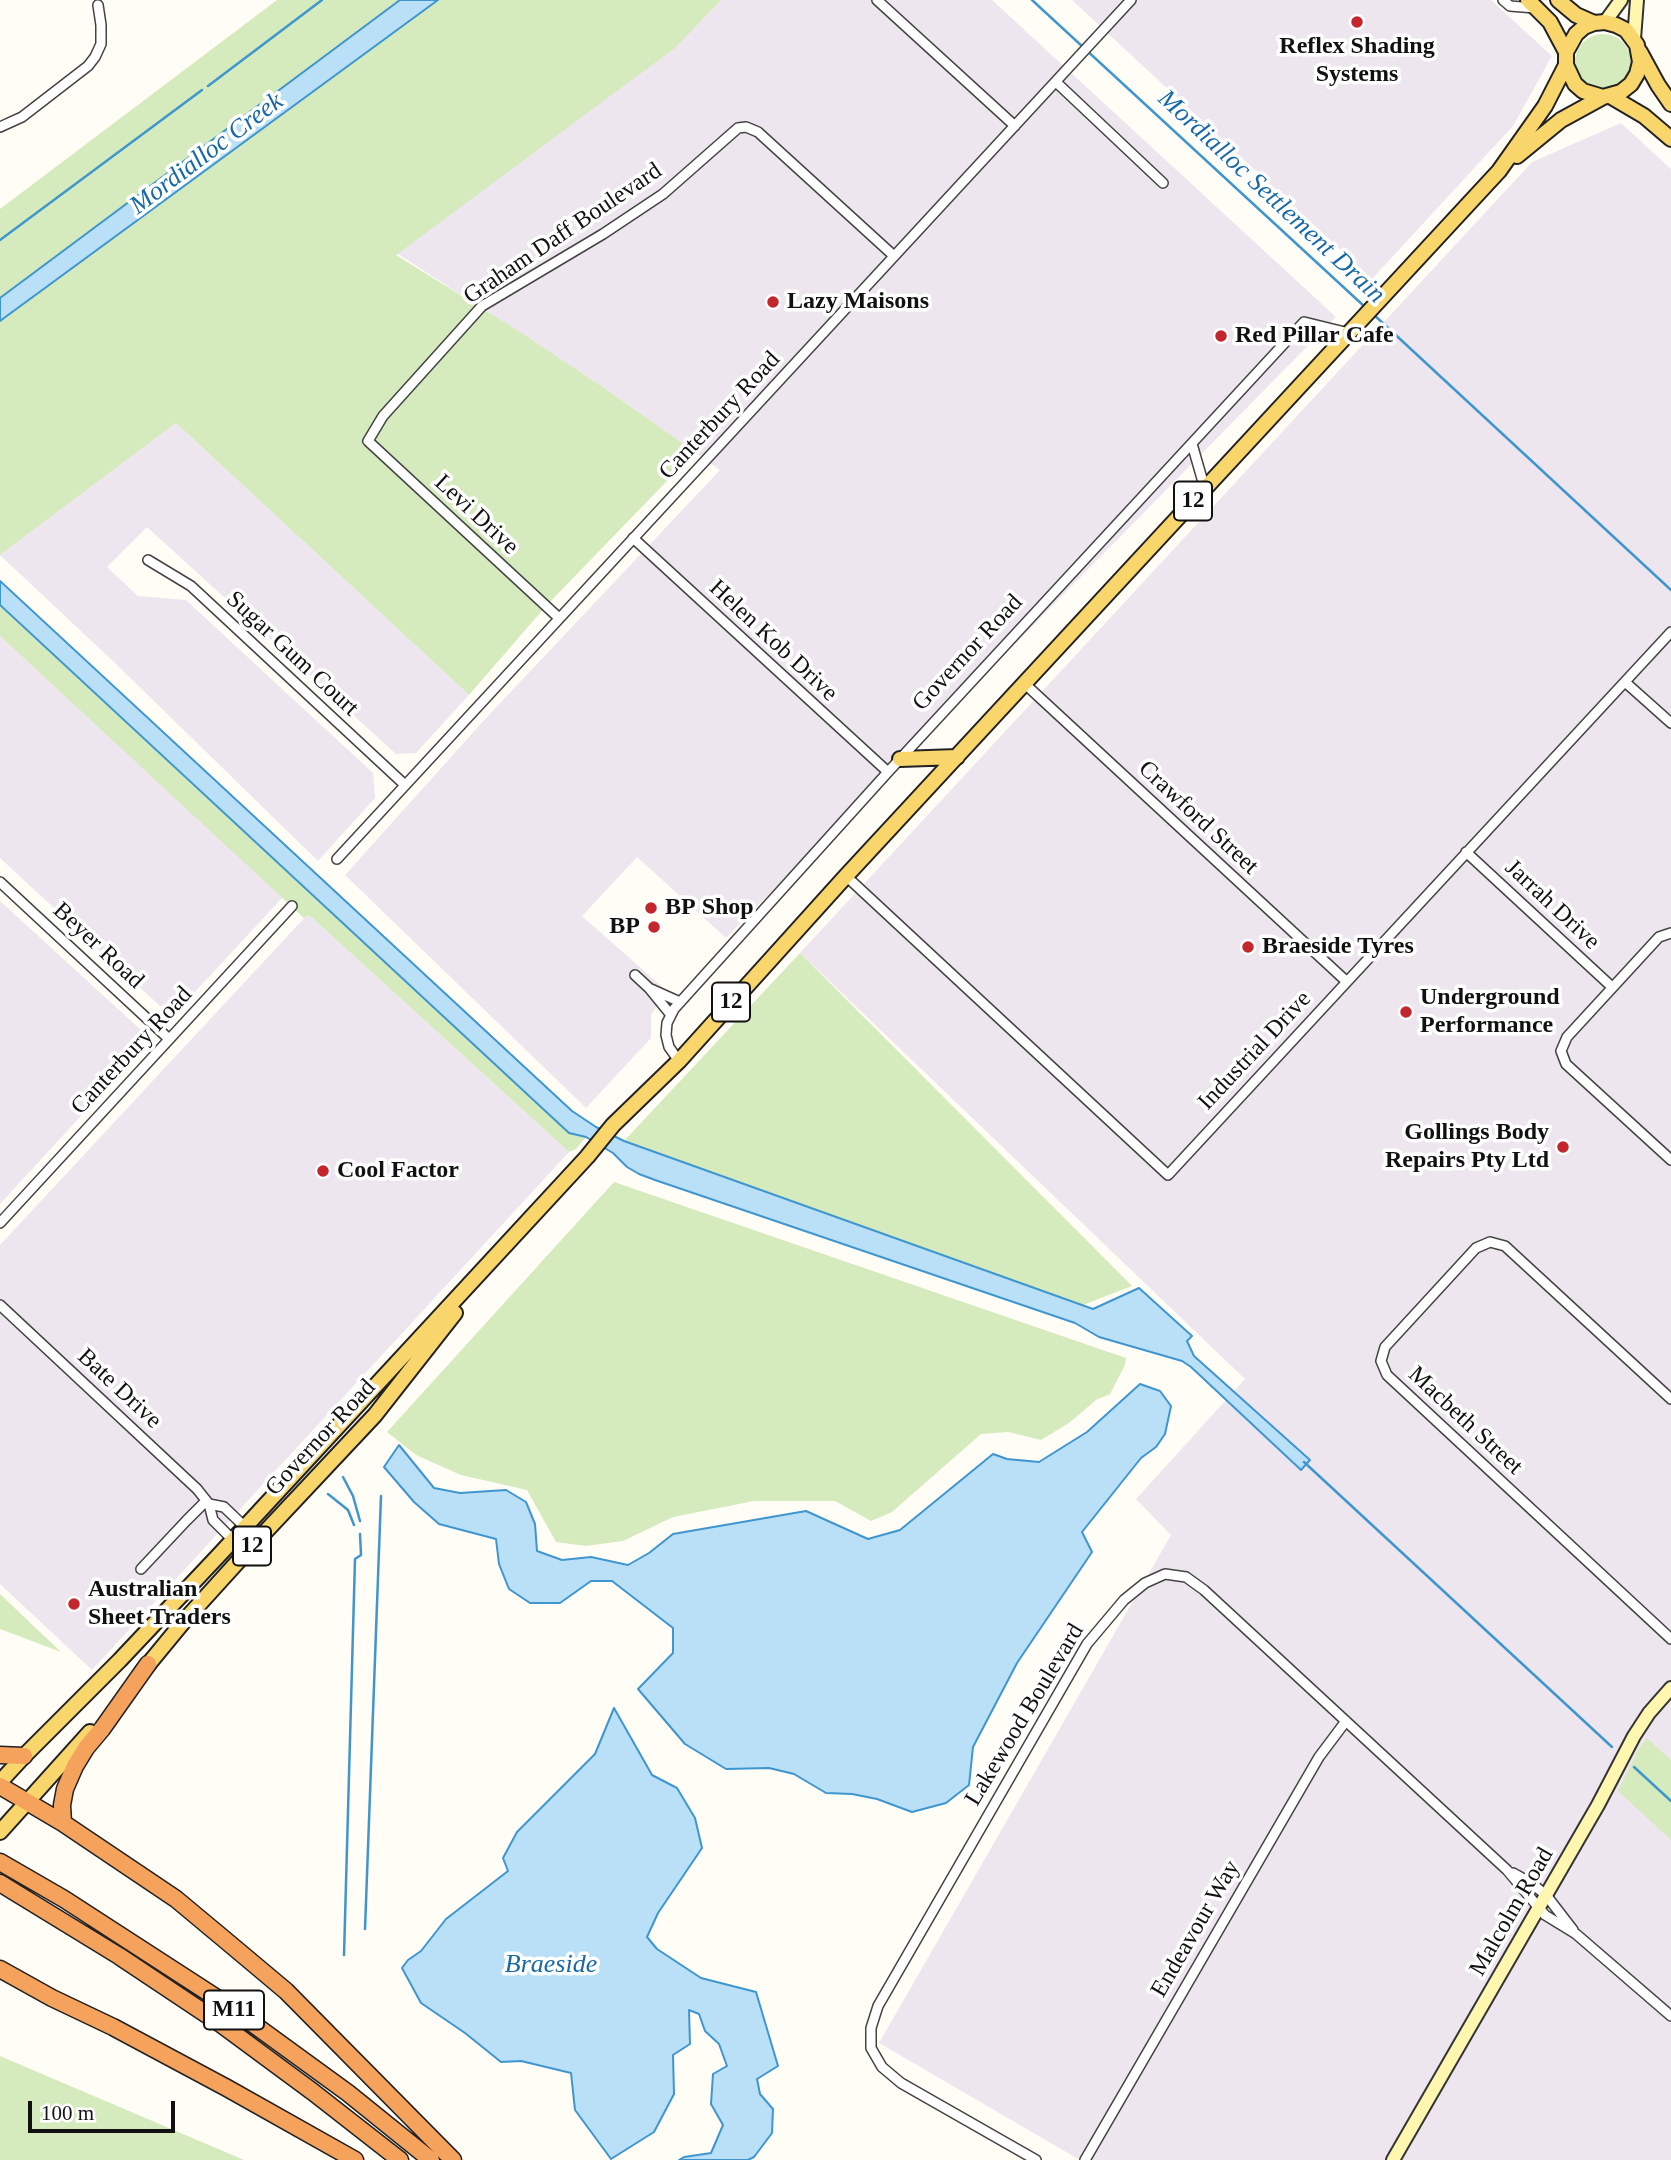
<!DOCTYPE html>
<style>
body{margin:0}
#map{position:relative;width:1671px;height:2160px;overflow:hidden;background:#fffdf5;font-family:"Times New Roman",serif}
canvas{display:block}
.scale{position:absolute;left:28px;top:2101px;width:147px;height:32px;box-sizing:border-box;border:4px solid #111;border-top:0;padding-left:9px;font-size:21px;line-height:24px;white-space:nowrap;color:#111;-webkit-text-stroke:5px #fff;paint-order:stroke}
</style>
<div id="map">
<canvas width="1671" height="2160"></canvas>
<div class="scale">100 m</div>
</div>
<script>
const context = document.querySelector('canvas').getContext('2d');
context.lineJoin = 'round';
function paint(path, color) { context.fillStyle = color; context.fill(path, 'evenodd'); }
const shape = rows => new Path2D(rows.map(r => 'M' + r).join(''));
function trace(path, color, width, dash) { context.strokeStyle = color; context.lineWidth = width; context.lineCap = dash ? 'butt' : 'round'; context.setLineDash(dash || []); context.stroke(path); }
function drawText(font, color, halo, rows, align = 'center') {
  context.font = font + ' "Times New Roman",serif'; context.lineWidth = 7; context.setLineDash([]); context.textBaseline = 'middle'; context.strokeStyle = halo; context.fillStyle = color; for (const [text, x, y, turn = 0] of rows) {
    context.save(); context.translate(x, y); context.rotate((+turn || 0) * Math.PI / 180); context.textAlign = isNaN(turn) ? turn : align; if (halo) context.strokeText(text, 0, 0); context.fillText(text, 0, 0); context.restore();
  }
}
const industrial = shape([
 [721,0,992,0,1336,317,726,938,637,857,582,916,668,992,651,1014,651,1038,586,1108,345,875,487,717,720,470,610,392,392,250,672,50],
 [1072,0,1491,0,1552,56,1513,126,1372,279],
 [1621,123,1671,169,1671,2160,1080,2160,879,2043,1171,1535,1136,1499,1245,1379,800,953,1532,162],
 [176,423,469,695,416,753,396,754,147,527,107,567,138,596,186,600,373,773,375,798,318,861,116,664,0,555],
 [0,636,283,897,181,1007,160,1006,0,858],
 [0,901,141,1030,142,1052,129,1064,121,1062,114,1070,114,1080,0,1204],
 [308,914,569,1152,92,1670,0,1584,0,1245]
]);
const green = shape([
 [277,0,400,0,0,298,0,209],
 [438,0,721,0,675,48,396,255,520,332,610,392,695,452,546,606,469,695,176,423,0,555,0,321],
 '1575 62a28 28 0 1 1 56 0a28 28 0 1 1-56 0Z',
 [0,605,569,1133,586,1137,576,1149,569,1152,309,915,304,918,0,636],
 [800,953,1132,1286,1083,1305,624,1141],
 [614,1182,1126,1358,1125,1365,1110,1394,1096,1400,1069,1423,1041,1440,1008,1432,981,1434,892,1512,871,1521,835,1501,754,1501,673,1517,623,1541,586,1546,556,1542,527,1490,461,1475,416,1455,387,1432],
 [0,1594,61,1652,0,1629],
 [1647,1738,1671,1760,1671,1840,1618,1791,1639,1748],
 [0,2056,244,2160,0,2160]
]);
const water = shape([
 [400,0,438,0,0,321,0,298,400,0],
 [0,581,572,1111,596,1127,624,1141,1093,1309,1139,1288,1192,1336,1187,1341,1194,1356,1310,1460,1301,1470,1191,1367,1182,1361,1099,1337,1075,1323,655,1180,639,1174,627,1167,613,1153,586,1137,569,1133,0,605,0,581],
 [1140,1384,1160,1391,1171,1406,1165,1434,1156,1447,1141,1458,1082,1532,1092,1552,1017,1663,973,1747,969,1785,946,1803,912,1812,877,1799,852,1794,826,1793,794,1774,769,1768,726,1769,685,1744,638,1689,673,1653,673,1628,612,1581,591,1581,560,1603,530,1603,509,1589,499,1564,496,1539,439,1524,414,1502,384,1467,399,1445,434,1488,460,1493,506,1490,526,1502,535,1524,537,1551,562,1560,591,1557,628,1565,649,1553,673,1534,806,1511,868,1539,900,1530,993,1454,1007,1459,1039,1462,1087,1432,1140,1384],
 [614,1708,652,1775,677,1788,695,1818,702,1848,658,1913,647,1937,657,1949,701,1978,756,1992,778,2066,757,2079,760,2094,773,2109,772,2133,754,2157,748,2160,679,2160,684,2157,711,2153,723,2125,711,2104,713,2074,727,2066,719,2044,705,2031,699,2014,689,2010,690,2044,673,2055,674,2094,654,2132,611,2159,575,2110,571,2073,521,2061,501,2062,465,2033,421,2003,402,1968,408,1960,421,1951,446,1919,508,1871,503,1858,517,1832,595,1754,614,1708]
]);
const stream = shape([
 [1032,0,1365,307],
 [208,86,322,0],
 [0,240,202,90],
 [1373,314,1671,590],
 [1304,1462,1612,1747],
 [343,1477,353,1496,360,1521],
 [328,1494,348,1510,354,1525],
 [1634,1767,1671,1801],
 [365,1929,381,1496],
 [344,1955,355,1559,361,1555,360,1534]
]);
const street = shape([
 [877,0,1015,126],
 [1503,0,1510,6,1535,8],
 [1056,82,1163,183],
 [0,127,22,117,88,66,95,57,101,44,101,25,98,5],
 [1192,444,1205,489],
 [633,538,888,772],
 [148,560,191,586,405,785],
 [559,618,368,441,383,416,482,306,603,234,663,194,738,128,746,127,758,132,894,256],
 [1625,682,1671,723],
 [1025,684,1346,981],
 [1466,852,1612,987],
 [337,859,1131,0],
 [846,876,1168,1175,1671,632],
 [0,882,169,1039],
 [1671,933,1659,937,1567,1037,1561,1051,1566,1064,1671,1160],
 [635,975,649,988,671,1015],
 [651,989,680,1002],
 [679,1061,669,1047,666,1035,667,1023,674,1009,888,772,1304,322,1349,333],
 [0,1223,292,906],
 [0,1305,197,1489,209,1504,213,1520,233,1540,252,1546],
 [1671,1399,1505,1246,1490,1242,1476,1248,1385,1347,1381,1361,1387,1375,1671,1639],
 [209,1504,224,1507,245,1527,252,1546],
 [141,1569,187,1520,206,1501],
 [1513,1873,1531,1883,1546,1895,1573,1930],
 [1036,2160,901,2083,882,2067,871,2048,871,2028,878,2006,1087,1644,1124,1600,1145,1583,1165,1574,1186,1577,1204,1590,1507,1870,1545,1915,1576,1934,1671,2016],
 [1085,2160,1319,1757,1346,1721]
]);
const secondary = shape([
 [1605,22,1621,0],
 [1634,39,1637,0],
 [1393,2160,1598,1805,1634,1736,1649,1713,1671,1688]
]);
const primary = shape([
 [1528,0,1550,22,1566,52],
 [1558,0,1576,15,1594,23],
 [1640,52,1658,85,1671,104],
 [1610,96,1644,116,1671,139],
 [1517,156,1561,120,1603,97,1621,92,1631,84,1637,74,1640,62,1637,45,1626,30,1616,25,1605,22,1594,23,1584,27,1576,34,1566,52,1566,65,1575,84,1583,91,1603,97],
 [900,759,957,757],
 [142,1672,184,1621,252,1546,375,1415,455,1313],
 [0,1782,24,1756,120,1660,220,1554,587,1157,613,1125,679,1061,846,876,1499,171,1545,106,1566,65],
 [0,1832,90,1732]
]);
const highway = shape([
 [0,1755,24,1756],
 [0,1786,63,1823,176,1899,224,1939,286,1991,453,2160],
 [63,1823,62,1805,65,1789,75,1766,86,1748,102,1729,148,1664],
 [0,1862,64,1899,223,2002,348,2093,431,2160],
 [0,1883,119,1956,221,2024,313,2092,400,2160],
 [0,1969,52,1998,113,2027,227,2088,355,2160]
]);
const markers = [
 [1357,22,7,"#c4262e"],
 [773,302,7,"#c4262e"],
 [1221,336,7,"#c4262e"],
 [651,908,7,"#c4262e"],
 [654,927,7,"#c4262e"],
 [1248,947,7,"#c4262e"],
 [1406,1012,7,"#c4262e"],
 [1563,1147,7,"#c4262e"],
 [323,1171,7,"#c4262e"],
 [74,1604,7,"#c4262e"]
];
const shields = [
 [1193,501,38],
 [731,1002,38],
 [252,1546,38],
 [234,2010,60]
];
const shieldNames = [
 ["12",1193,501],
 ["12",731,1002],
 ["12",252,1546],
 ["M11",234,2010]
];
const poiNames = [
 ["Reflex Shading",1357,47,"center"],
 ["Systems",1357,75,"center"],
 ["Lazy Maisons",787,302],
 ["Red Pillar Cafe",1235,336],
 ["BP Shop",665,908],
 ["BP",640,927,"right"],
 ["Braeside Tyres",1262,947],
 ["Underground",1420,998],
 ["Performance",1420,1026],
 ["Gollings Body",1549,1133,"right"],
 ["Repairs Pty Ltd",1549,1161,"right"],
 ["Cool Factor",337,1171],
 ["Australian",88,1590],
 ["Sheet Traders",88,1618]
];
const streetNames = [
 ["Graham Daff Boulevard",563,234,-34],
 ["Canterbury Road",720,416,-47],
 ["Levi Drive",476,515,43],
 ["Helen Kob Drive",773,641,43],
 ["Governor Road",968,653,-47],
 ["Sugar Gum Court",292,654,43],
 ["Crawford Street",1198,818,43],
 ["Jarrah Drive",1552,905,43],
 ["Beyer Road",98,946,43],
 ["Canterbury Road",132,1051,-47],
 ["Industrial Drive",1255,1051,-47],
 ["Bate Drive",119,1389,43],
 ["Macbeth Street",1465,1421,43],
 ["Governor Road",321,1438,-47],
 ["Lakewood Boulevard",1025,1715,-59],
 ["Malcolm Road",1512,1912,-60],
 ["Endeavour Way",1196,1929,-60]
];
const waterNames = [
 ["Mordialloc Creek",207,154,-37],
 ["Mordialloc Settlement Drain",1271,197,43],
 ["Braeside",551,1965]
];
paint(industrial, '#eee6ef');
paint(green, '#d5ebbd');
paint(water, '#b9e0f7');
trace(water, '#3f96cf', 2);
trace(stream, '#3f96cf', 2.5);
trace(street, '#444', 12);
trace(secondary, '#333', 16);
trace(primary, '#222', 18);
trace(highway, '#222', 19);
trace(street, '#fff', 9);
trace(secondary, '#fff6b0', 12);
trace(primary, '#f9d66b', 14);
trace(highway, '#f5a25d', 16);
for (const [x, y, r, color] of markers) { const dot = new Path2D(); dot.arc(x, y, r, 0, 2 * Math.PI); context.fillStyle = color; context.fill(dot); trace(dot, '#fff', 2.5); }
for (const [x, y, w] of shields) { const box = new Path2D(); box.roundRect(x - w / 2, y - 19.5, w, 39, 5); context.fillStyle = '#fff'; context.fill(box); trace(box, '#111', 2); }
drawText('bold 23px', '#111', null, shieldNames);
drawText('bold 24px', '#111', '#fff', poiNames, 'left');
drawText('24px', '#111', '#fff', streetNames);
drawText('italic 26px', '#1768a6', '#fff', waterNames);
</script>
